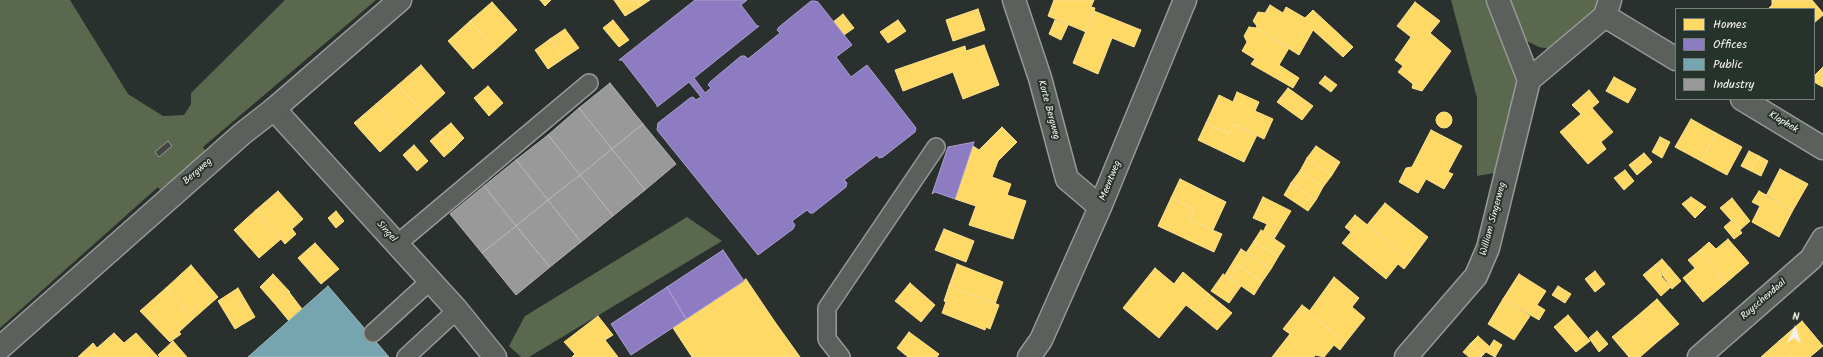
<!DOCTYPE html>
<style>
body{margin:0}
#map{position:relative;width:1823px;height:357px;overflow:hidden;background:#29302d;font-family:Kalam,sans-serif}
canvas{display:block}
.legend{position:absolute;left:1675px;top:8px;width:140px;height:92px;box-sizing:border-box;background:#26332d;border:1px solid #787f78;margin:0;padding:5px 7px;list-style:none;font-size:12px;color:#f4f1e8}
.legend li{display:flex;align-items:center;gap:8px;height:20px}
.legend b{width:20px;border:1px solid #787f78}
.north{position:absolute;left:1775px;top:309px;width:40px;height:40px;-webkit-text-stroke:3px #26332d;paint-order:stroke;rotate:4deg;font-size:11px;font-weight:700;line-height:16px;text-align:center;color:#f4f1e8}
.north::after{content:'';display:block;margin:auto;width:14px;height:18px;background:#f4f1e8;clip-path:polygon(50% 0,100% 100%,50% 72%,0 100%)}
</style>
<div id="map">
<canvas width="1823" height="357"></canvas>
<ul class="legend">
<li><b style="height:11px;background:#ffd966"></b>Homes</li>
<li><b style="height:11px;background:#8e7cc3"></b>Offices</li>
<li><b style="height:11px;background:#76a5af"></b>Public</li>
<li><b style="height:11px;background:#999"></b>Industry</li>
</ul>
<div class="north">N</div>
</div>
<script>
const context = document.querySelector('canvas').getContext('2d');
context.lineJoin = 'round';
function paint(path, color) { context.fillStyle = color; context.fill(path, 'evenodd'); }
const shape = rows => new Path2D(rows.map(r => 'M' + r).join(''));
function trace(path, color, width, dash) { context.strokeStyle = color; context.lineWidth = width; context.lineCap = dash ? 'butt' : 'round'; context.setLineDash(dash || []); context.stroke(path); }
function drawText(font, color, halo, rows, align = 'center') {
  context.font = font + ' Kalam,sans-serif'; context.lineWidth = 4; context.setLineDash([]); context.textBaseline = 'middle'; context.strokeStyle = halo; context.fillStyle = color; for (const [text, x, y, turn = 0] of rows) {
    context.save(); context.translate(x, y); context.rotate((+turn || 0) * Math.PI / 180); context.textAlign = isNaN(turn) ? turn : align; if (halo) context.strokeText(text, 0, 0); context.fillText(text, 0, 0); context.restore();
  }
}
const green = shape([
 [0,0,70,0,128,94,163,116,184,115,191,104,191,93,285,0,376,0,203,147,205,151,163,194,158,187,0,328],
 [1451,0,1488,0,1523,89,1506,171,1477,176,1477,98],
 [1503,0,1620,0,1621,5,1616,18,1609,29,1579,48,1562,51,1539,47,1520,38],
 [687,217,722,241,529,357,521,357,509,346,525,316]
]);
const homes = shape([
 [540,0,551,0,545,6,540,0],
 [614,0,637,0,641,6,625,16,614,0],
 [637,0,650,0,641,6,637,0],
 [1054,0,1094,0,1091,7,1095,8,1086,32,1048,16,1054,0],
 [1772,0,1812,0,1823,13,1823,15,1814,23,1814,9,1768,9,1772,5,1772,0],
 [492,2,517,30,495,50,470,21,492,2],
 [1415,2,1440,21,1430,33,1451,51,1422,91,1412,88,1413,84,1398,72,1403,66,1395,60,1411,37,1397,26,1415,2],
 [1270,5,1283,13,1286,7,1305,18,1313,10,1353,47,1343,57,1313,30,1299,55,1256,28,1257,26,1253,21,1258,12,1265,13,1270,5],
 [978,9,985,30,953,41,946,20,978,9],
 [1094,11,1141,30,1134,47,1112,38,1098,74,1073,63,1094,11],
 [843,14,854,28,844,35,833,22,843,14],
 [613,20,629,40,619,47,603,28,613,20],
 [898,20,906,31,888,43,880,32,898,20],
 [1055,20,1068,25,1061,40,1049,34,1055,20],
 [470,21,495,50,473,69,448,41,470,21],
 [1249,27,1256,28,1289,48,1279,65,1299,78,1293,88,1251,64,1255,59,1242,51,1247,42,1244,36,1249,27],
 [565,29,579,48,564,58,550,39,565,29],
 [550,39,564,58,548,69,535,50,550,39],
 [984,45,999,85,963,99,953,72,903,91,895,70,965,46,966,51,984,45],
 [421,65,445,93,423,113,398,85,421,65],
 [1823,67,1823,87,1814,82,1814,76,1823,67],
 [1325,76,1337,85,1331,92,1319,83,1325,76],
 [1614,77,1636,89,1628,103,1606,91,1614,77],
 [398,85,423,113,401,133,376,104,398,85],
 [488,86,503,103,489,116,474,98,488,86],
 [1288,88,1313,106,1302,120,1277,102,1288,88],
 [1589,90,1599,102,1592,108,1613,132,1601,142,1606,149,1588,164,1560,132,1581,114,1572,105,1589,90],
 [1237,92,1259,102,1255,111,1273,119,1264,139,1234,124,1229,134,1206,123,1219,95,1233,102,1237,92],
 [376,104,401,133,380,152,354,123,376,104],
 '1436 120a8 8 0 1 1 16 0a8 8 0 1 1-16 0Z',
 [1691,119,1716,133,1701,161,1675,147,1691,119],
 [451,123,464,138,454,148,440,132,451,123],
 [1206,123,1229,134,1234,124,1257,135,1244,162,1198,140,1206,123],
 [1002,127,1017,142,998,161,992,177,1011,184,1007,195,1026,201,1013,239,969,225,976,206,955,199,973,146,979,150,1002,127],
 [1431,130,1462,146,1448,172,1453,174,1444,189,1426,179,1418,193,1399,182,1406,168,1412,167,1431,130],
 [440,132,454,148,444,157,430,141,440,132],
 [1716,133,1742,147,1727,175,1701,161,1716,133],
 [1660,137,1670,142,1662,158,1652,152,1660,137],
 [414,145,428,161,417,171,403,155,414,145],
 [1316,146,1340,162,1332,175,1307,158,1316,146],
 [1749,151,1759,156,1751,171,1741,166,1749,151],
 [1644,153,1652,162,1637,175,1629,165,1644,153],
 [1759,156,1768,161,1761,176,1751,171,1759,156],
 [1307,158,1332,175,1323,187,1300,171,1307,158],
 [1780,169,1808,184,1793,210,1766,196,1780,169],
 [1625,170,1634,181,1624,190,1614,178,1625,170],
 [1300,171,1323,187,1316,200,1291,183,1300,171],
 [1180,179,1226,202,1213,230,1189,220,1194,209,1171,198,1180,179],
 [1291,183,1316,200,1308,211,1284,195,1291,183],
 [278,191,303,219,292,229,296,234,285,244,256,210,278,191],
 [1759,191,1793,210,1779,237,1752,222,1760,206,1752,202,1759,191],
 [1263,197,1291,211,1274,239,1263,232,1267,224,1253,218,1263,197],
 [1691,197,1706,207,1695,218,1682,204,1691,197],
 [1171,198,1194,209,1189,220,1222,234,1214,252,1158,226,1171,198],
 [1732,198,1750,221,1740,230,1720,208,1732,198],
 [1385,203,1428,237,1411,260,1367,225,1385,203],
 [256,210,281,239,259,258,234,230,256,210],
 [336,211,344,221,336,228,328,218,336,211],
 [1355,215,1411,260,1404,269,1398,264,1386,279,1342,243,1351,232,1345,227,1355,215],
 [1732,220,1742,233,1734,239,1724,227,1732,220],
 [944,229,974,241,966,262,935,250,944,229],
 [1261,230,1285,246,1278,257,1254,241,1261,230],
 [1728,239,1749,263,1726,283,1699,251,1709,242,1716,249,1728,239],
 [1254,241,1278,257,1271,269,1246,253,1254,241],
 [315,243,339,269,321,284,298,258,315,243],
 [1241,249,1271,269,1262,282,1238,265,1230,278,1225,275,1241,249],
 [1699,251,1726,283,1703,302,1683,278,1695,268,1688,260,1699,251],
 [1662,259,1670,268,1663,274,1655,265,1662,259],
 [957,264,1003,282,995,304,949,286,957,264],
 [191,265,218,297,193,319,166,288,191,265],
 [1238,265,1262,282,1254,295,1230,278,1238,265],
 [1655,265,1671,287,1661,296,1643,275,1655,265],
 [1155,268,1174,284,1183,272,1209,294,1195,312,1186,305,1159,338,1123,308,1155,268],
 [1670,268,1681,281,1672,289,1661,276,1670,268],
 [1595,271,1605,284,1595,292,1585,279,1595,271],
 [273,274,290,292,275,304,260,287,273,274],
 [1223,274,1241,286,1229,303,1211,291,1223,274],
 [1519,274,1546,291,1537,305,1545,310,1539,320,1503,299,1519,274],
 [1334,277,1359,298,1352,307,1365,318,1346,342,1308,313,1334,277],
 [746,279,775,322,800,357,692,357,673,328,746,279],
 [910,283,935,305,921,322,895,301,910,283],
 [949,286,999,305,990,329,986,327,985,330,942,313,946,302,944,301,949,286],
 [1558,286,1571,294,1565,303,1552,295,1558,286],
 [166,288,193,319,179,332,181,334,170,342,140,311,166,288],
 [238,288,255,317,235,329,218,301,238,288],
 [289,292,302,309,289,321,275,304,289,292],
 [1209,294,1232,313,1217,330,1195,312,1209,294],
 [1503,299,1530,316,1514,340,1488,324,1503,299],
 [1657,299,1679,324,1656,343,1635,318,1657,299],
 [1302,305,1310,311,1308,313,1346,342,1340,350,1334,345,1324,357,1315,355,1314,357,1272,357,1290,334,1283,329,1302,305],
 [1568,315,1590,341,1576,352,1554,327,1568,315],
 [598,316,613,335,605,340,618,357,572,357,575,354,564,342,598,316],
 [1635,318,1656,343,1640,357,1629,357,1612,337,1635,318],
 [1802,321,1823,346,1810,357,1793,357,1779,341,1802,321],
 [1597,331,1608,344,1599,352,1589,338,1597,331],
 [909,332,939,354,937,357,908,357,897,348,909,332],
 [114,333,124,343,136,333,158,357,78,357,93,343,97,348,114,333],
 [1478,336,1490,347,1483,355,1470,344,1478,336],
 [1494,340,1502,345,1495,357,1486,352,1494,340],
 [173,341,187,357,160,357,158,355,173,341],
 [1779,341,1793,357,1761,357,1779,341],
 [1470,344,1483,355,1481,357,1469,357,1463,352,1470,344]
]);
const offices = shape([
 [695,0,747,0,741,5,757,26,759,26,694,78,705,93,711,88,708,85,710,82,741,56,745,56,748,59,780,33,777,30,779,27,811,1,815,1,818,2,852,45,836,57,851,77,867,65,916,128,915,132,883,157,879,158,877,155,844,180,847,183,846,187,813,213,810,213,807,210,792,221,795,225,793,229,758,255,657,130,658,123,690,98,693,97,696,100,701,97,689,82,657,107,657,105,622,60,619,60,695,0],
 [974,142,955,199,935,192,932,194,948,147,974,142],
 [723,250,744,281,686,319,667,287,723,250],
 [667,287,686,319,631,355,611,324,667,287]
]);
const public = shape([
 [328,286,389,357,248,357,328,286]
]);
const industry = shape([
 [610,83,643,124,612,149,579,108,610,83],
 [579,108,612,149,580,175,548,135,579,108],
 [643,124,676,164,645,190,612,149,643,124],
 [548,135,580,175,548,200,516,160,548,135],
 [612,149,645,190,613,216,580,175,612,149],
 [516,160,548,200,516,226,484,186,516,160],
 [580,175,613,216,581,242,548,200,580,175],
 [484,186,516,226,482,253,450,214,484,186],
 [548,200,581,242,550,267,516,226,548,200],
 [516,226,550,267,516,295,482,253,516,226]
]);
const building = shape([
 [168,141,172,146,159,157,155,152,168,141]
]);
const service = shape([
 [397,244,589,83],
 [373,333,430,281],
 [406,357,457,310],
 [841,357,827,339,827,308,936,147]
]);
const minor = shape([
 [1014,0,1040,78,1067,179,1100,207],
 [1605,16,1676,59],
 [1529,80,1605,16,1610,0],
 [1742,99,1823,148],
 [274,109,457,310,495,357],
 [1029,357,1041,340,1100,207,1185,0],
 [1406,357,1476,276,1488,248,1529,80,1498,0],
 [1699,357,1811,259,1823,239]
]);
const tertiary = shape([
 [0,348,242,134,274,109,400,0]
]);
const streetNames = [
 ["Korte Bergweg",1048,110,75],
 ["Klaphek",1783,123,31],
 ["Bergweg",198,172,-41],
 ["Meentweg",1111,181,-68],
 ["William Singerweg",1494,219,-75],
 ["Singel",386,232,48],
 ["Ruyschendaal",1764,300,-41]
];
paint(green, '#5a684d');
paint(homes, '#ffd966');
trace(homes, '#fce08d', 1);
paint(offices, '#8e7cc3');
trace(offices, '#ad9fce', 1);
paint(public, '#76a5af');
trace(public, '#9cbcc0', 1);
paint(industry, '#999');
trace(industry, '#b4b3b1', 1);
paint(building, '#434641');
trace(building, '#969996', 1);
trace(service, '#969996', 20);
trace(minor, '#969996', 25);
trace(tertiary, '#969996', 25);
trace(service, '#5c605c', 17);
trace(minor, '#5c605c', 22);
trace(tertiary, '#5c605c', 22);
drawText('10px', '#f4f1e8', '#26332d', streetNames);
</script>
